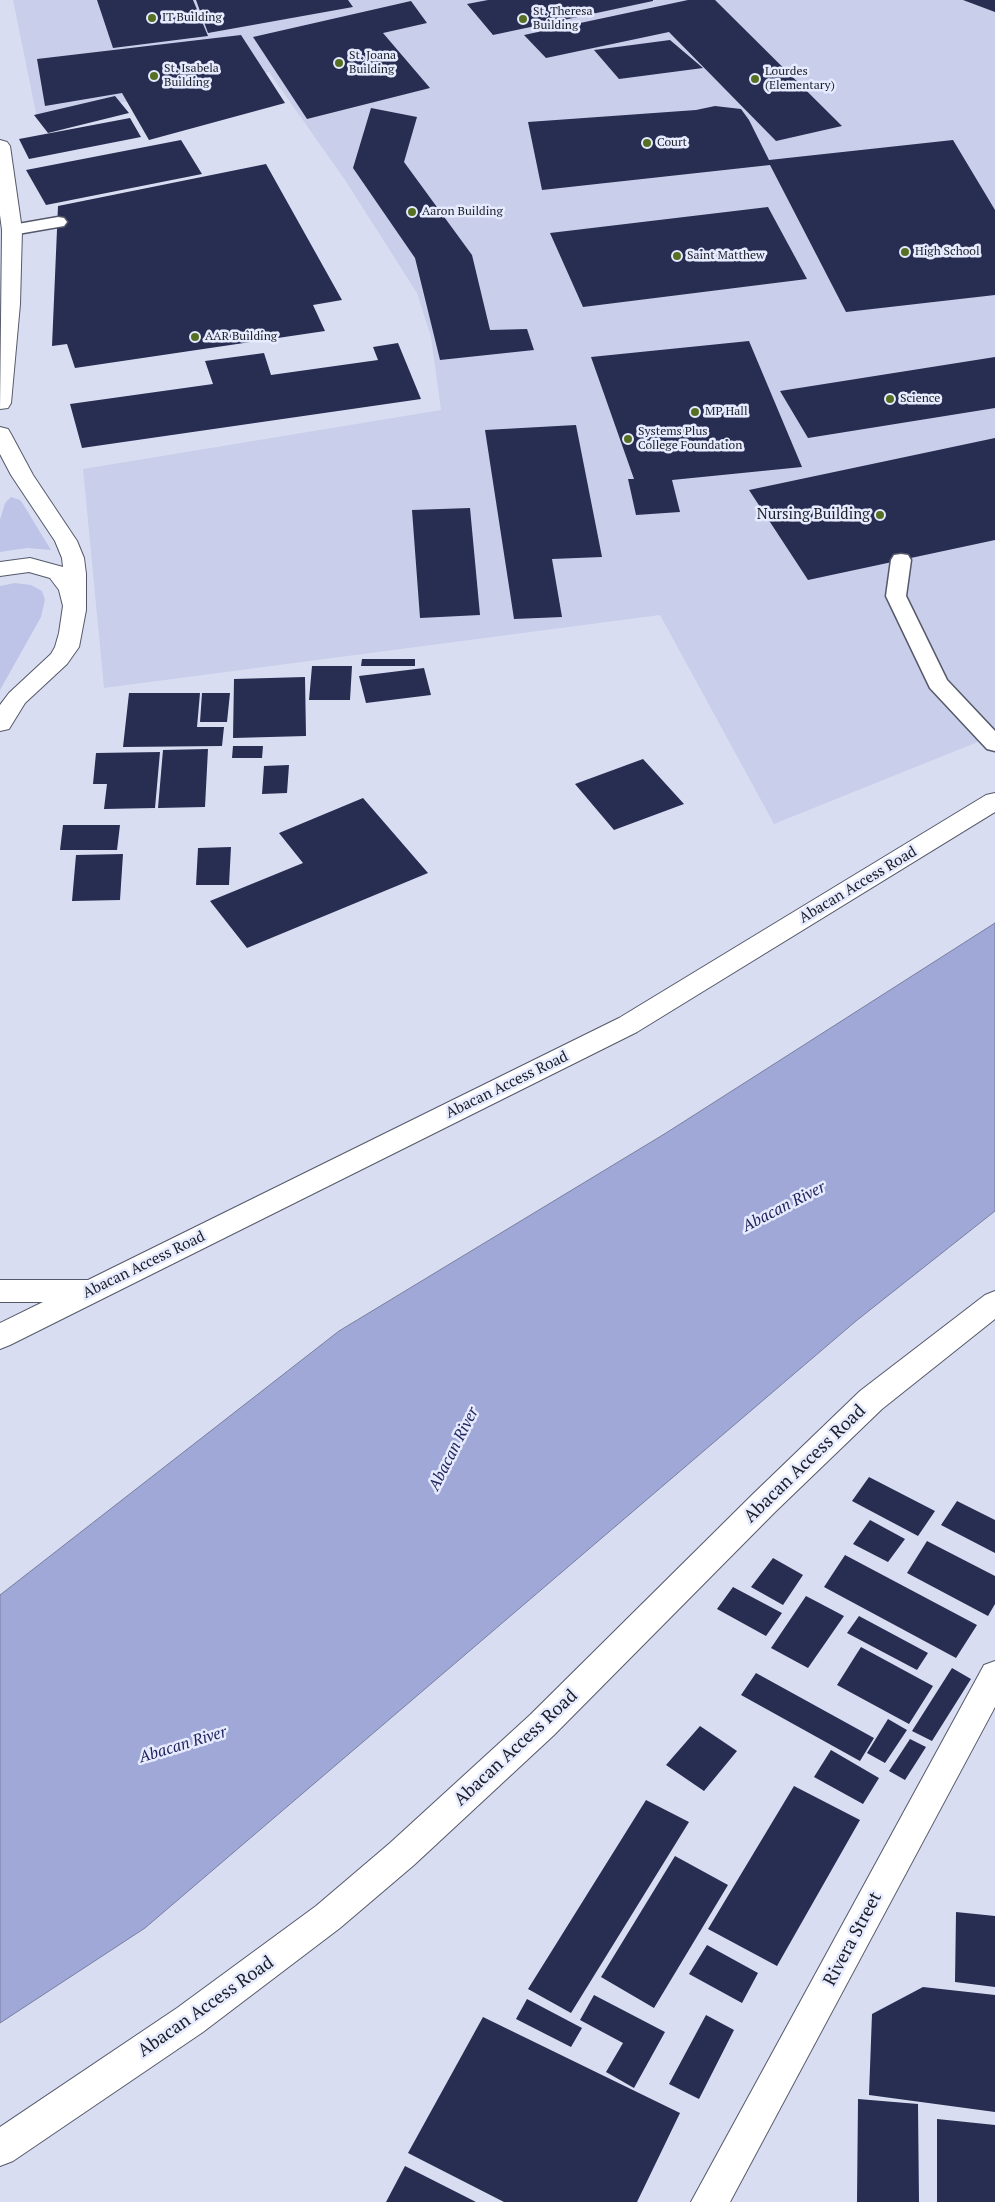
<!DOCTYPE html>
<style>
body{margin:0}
canvas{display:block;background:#d9ddf2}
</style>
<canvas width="995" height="2202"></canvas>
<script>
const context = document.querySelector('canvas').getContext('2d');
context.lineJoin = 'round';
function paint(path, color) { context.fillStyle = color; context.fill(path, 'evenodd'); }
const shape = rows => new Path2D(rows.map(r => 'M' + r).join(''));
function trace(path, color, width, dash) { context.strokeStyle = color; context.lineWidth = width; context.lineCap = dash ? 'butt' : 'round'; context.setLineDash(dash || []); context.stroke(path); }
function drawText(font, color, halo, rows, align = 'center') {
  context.font = font + ' "PT Serif",serif'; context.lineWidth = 5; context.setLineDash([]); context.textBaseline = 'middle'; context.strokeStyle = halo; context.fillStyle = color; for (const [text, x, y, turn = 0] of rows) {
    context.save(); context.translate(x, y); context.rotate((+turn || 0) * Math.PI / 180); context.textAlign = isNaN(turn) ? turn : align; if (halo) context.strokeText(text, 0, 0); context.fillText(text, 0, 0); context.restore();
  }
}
const built = shape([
 [13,0,995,0,995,735,774,824,660,615,104,688,83,469,441,410,431,337,417,293,345,180,269,72,146,98,37,118]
]);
const green = shape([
 [11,497,20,500,23,504,51,550,27,548,0,552,0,520,5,503],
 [15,583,31,585,42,591,45,600,41,617,0,690,0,586]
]);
const water = shape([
 [995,923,995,1211,856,1321,145,1928,0,2023,0,1595,339,1331,666,1133,995,923]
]);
const building = shape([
 [97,0,193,0,208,36,113,48],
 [196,0,348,0,353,7,208,33],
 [488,0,653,0,653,1,493,35,467,4],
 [688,0,715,0,842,126,776,141,669,32,546,58,524,35],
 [963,0,995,0,995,12],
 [411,1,427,23,383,33,430,88,307,119,253,37],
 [241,35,285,103,149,140,122,93,45,106,37,59],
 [670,40,703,68,619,79,594,50],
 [115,96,129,113,48,133,34,115],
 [715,106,741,109,749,120,769,160,953,140,995,210,995,295,846,312,770,165,542,190,528,122,696,110],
 [371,108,417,117,404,162,472,255,490,330,527,329,534,350,440,360,415,258,353,168],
 [130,118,141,137,29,159,19,139],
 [181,140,202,174,46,205,26,170],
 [266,164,342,300,313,305,325,331,75,368,67,344,52,346,58,206],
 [768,207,807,279,583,307,550,233],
 [749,341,802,467,672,480,680,512,636,515,628,479,634,479,591,357],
 [398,343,421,399,82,448,70,404,213,384,205,361,264,353,271,375,378,360,373,347],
 [995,357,995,408,808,438,780,391],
 [576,425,602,557,552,559,562,617,514,619,485,430],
 [995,438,995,540,808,580,749,490],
 [470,508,480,615,420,618,412,510],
 [362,659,415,659,415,666,361,666],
 [312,666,352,666,350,700,309,700],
 [424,668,431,695,366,703,359,676],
 [305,677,306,736,233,738,234,679],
 [129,693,200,693,197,727,224,727,222,746,123,747],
 [202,693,230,693,227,722,200,722],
 [233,746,263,746,262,758,232,758],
 [208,749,205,807,158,808,163,750],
 [160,752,155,808,104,809,107,784,93,784,96,753],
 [643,759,684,804,614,830,575,784],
 [289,765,287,793,262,794,264,766],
 [363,798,428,873,247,948,210,901,303,863,279,833],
 [63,825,120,825,117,850,60,850],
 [231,847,229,885,196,885,198,848],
 [123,854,120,900,72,901,76,855],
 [869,1477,935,1511,918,1536,852,1501],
 [957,1501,995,1520,995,1553,941,1525],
 [870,1520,905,1539,888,1562,853,1544],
 [927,1541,995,1576,995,1604,988,1616,907,1573],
 [845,1555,977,1625,956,1658,824,1587],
 [773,1558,803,1575,783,1605,751,1587],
 [733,1587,782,1613,766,1636,717,1609],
 [806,1596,844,1616,808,1668,771,1648],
 [859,1616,928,1653,917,1670,847,1633],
 [861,1647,933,1686,909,1724,837,1685],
 [952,1668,971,1679,932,1741,912,1731],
 [756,1673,874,1738,860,1761,741,1695],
 [888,1719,907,1730,885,1763,867,1753],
 [700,1726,737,1751,704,1791,666,1765],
 [910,1739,926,1747,905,1780,889,1771],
 [831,1750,879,1778,863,1804,814,1777],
 [794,1786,860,1820,777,1966,708,1929],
 [646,1800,689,1822,571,2013,528,1989],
 [675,1856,728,1885,654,2008,601,1977],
 [956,1912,995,1916,995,1987,955,1982],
 [707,1945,758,1973,742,2003,689,1974],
 [923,1987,995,1995,995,2112,869,2095,872,2014],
 [594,1995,665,2032,634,2088,606,2072,623,2043,580,2020],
 [527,1999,582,2028,571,2047,516,2019],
 [706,2015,734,2030,699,2099,669,2084],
 [483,2017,680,2113,637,2202,504,2202,408,2153],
 [858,2099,918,2104,919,2202,857,2202],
 [937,2119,995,2125,995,2202,937,2202],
 [405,2166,476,2202,386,2202]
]);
const service = shape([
 [58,217,64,218,67,222,64,226,12,235,6,234,3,230,6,226,12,225,58,217],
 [901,554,908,555,911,560,906,596,947,680,995,731,995,751,987,749,930,688,886,596,891,560,894,555,901,554]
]);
const minor = shape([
 [995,1661,995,1707,730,2202,691,2202,984,1665,995,1661]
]);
const tertiary = shape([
 [995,793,995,812,637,1032,10,1345,0,1349,0,1323,43,1302,0,1302,0,1280,88,1280,619,1018,986,795,995,793],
 [995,1291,995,1319,882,1409,775,1512,554,1735,414,1865,340,1928,203,2032,13,2161,0,2166,0,2127,177,2008,316,1906,390,1843,530,1715,753,1494,860,1391,985,1295,995,1291]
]);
const trunk = shape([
 [0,140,7,142,10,146,22,230,20,304,11,403,8,408,0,409,2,230,0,215,0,140],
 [0,427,8,429,11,434,33,475,77,541,84,558,86,574,86,610,79,647,67,664,25,703,9,729,0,731,0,705,9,693,51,654,55,647,59,633,63,606,59,590,50,578,29,572,0,576,0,562,30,558,63,567,62,558,55,541,11,475,0,454,0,427]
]);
const markers = [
 [152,18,5,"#567023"],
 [523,19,5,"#567023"],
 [339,63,5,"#567023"],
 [154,76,5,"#567023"],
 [755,79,5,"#567023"],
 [647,143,5,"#567023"],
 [412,212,5,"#567023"],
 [905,252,5,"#567023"],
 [677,256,5,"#567023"],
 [195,337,5,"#567023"],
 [890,399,5,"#567023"],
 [695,412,5,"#567023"],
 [628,439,5,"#567023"],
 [880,515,5,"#567023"]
];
const farPoinames = [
 ["St. Theresa",533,12],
 ["Building",533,26],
 ["IT Building",162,18],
 ["St. Joana",349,56],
 ["Building",349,70],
 ["St. Isabela",164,69],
 ["Building",164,83],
 ["Lourdes",765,72],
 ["(Elementary)",765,86],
 ["Court",657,143],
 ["Aaron Building",422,212],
 ["High School",915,252],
 ["Saint Matthew",687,256],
 ["AAR Building",205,337],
 ["Science",900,399],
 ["MP Hall",705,412],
 ["Systems Plus",638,432],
 ["College Foundation",638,446]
];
const poiNames = [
 ["Nursing Building",870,515]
];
const streetNames = [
 ["Abacan Access Road",858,885,-31],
 ["Abacan Access Road",507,1085,-26],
 ["Abacan Access Road",144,1265,-26]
];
const waterNames = [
 ["Abacan River",784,1207,-27],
 ["Abacan River",454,1449,-63],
 ["Abacan River",183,1745,-17]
];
const nearStreetnames = [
 ["Abacan Access Road",805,1464,-44],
 ["Abacan Access Road",516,1748,-43],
 ["Rivera Street",853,1939,-62],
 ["Abacan Access Road",206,2007,-35]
];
paint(built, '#c9cfea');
paint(green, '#bdc4e8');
paint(water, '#9fa8d6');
trace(water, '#787fa1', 1);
paint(building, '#282d52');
trace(service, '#55596a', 3);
trace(minor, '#55596a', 2);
trace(tertiary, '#55596a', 2);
trace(trunk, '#55596a', 2);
paint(service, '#fff');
paint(minor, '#fff');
paint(tertiary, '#fff');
paint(trunk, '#fff');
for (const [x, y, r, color] of markers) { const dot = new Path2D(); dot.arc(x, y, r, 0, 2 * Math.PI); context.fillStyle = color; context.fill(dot); trace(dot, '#e6ebff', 2); }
drawText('12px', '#1c1e25', '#e6ebff', farPoinames, 'left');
drawText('15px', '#1c1e25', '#e6ebff', poiNames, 'right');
drawText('15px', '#1c1e25', '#e6ebff', streetNames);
drawText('italic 16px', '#22255d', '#e6ebff', waterNames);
drawText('18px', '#1c1e25', '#e6ebff', nearStreetnames);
</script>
